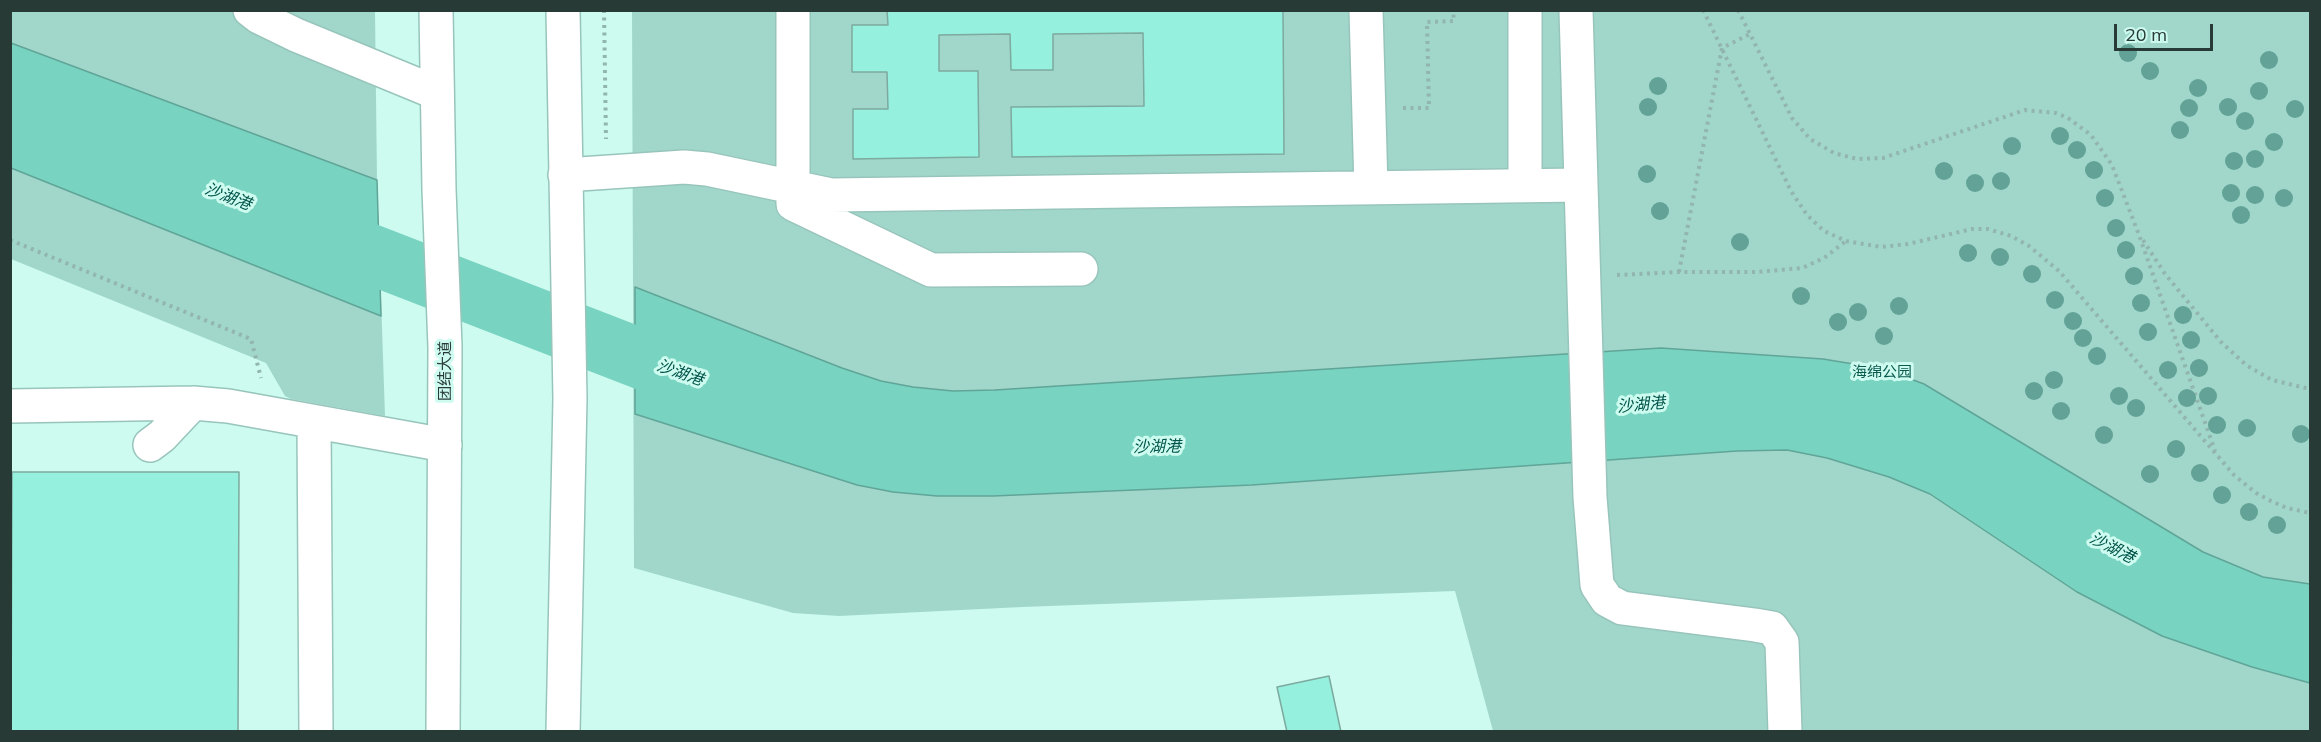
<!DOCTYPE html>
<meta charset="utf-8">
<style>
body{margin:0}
#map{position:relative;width:2321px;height:742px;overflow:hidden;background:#cdfbf0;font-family:Mulish,sans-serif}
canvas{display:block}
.frame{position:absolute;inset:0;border:12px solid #283a36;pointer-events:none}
.scale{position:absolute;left:2114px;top:24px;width:99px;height:27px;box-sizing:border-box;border:3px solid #283a36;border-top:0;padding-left:8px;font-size:18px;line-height:21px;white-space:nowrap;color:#283a36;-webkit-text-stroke:4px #cdfbf0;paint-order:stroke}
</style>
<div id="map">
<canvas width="2321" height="742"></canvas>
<div class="frame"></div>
<div class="scale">20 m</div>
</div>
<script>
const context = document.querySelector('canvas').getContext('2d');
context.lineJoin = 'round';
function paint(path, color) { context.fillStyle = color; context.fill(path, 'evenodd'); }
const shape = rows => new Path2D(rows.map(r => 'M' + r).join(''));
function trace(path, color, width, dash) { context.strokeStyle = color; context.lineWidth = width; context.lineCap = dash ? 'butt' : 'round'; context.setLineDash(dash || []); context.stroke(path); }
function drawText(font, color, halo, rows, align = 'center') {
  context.font = font + ' Mulish,"Noto Sans SC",sans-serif'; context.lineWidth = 6; context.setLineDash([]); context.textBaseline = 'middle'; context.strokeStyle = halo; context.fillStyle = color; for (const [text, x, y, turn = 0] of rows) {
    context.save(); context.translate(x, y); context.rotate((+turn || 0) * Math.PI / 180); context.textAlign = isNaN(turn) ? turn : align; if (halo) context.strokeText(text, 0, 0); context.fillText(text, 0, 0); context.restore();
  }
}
const green = shape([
 [10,11,375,11,377,180,385,416,291,399,285,396,266,363,11,259],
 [632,11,2310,11,2310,731,1493,731,1455,591,1022,607,839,616,793,613,634,568]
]);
const water = shape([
 [11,43,377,180,381,316,11,168,11,43],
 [635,287,842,368,881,381,913,387,953,391,995,390,1661,348,1823,359,1884,369,1924,384,2203,552,2263,577,2310,584,2310,683,2252,667,2162,636,2077,592,1930,494,1889,477,1827,458,1787,450,1737,451,1252,485,993,496,937,496,893,492,857,485,635,414,635,287]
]);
const river = shape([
 [303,228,662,367,713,384]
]);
const building = shape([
 [887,10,1283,10,1284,154,1012,157,1011,107,1144,106,1143,33,1053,34,1053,70,1011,70,1010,34,939,35,939,71,978,71,979,157,853,159,853,109,888,109,887,72,852,72,852,25,888,25,887,10],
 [12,472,239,472,238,732,11,732,12,472],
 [1329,676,1341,732,1287,732,1277,687,1329,676]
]);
const path = shape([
 [604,10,606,139],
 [1703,10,1791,191,1807,215,1824,231,1846,241,1881,247,1908,244,1972,229,1988,229,2011,236,2029,246,2059,271,2234,475,2256,493,2271,501,2287,508,2310,513],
 [1738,10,1792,118,1810,139,1834,153,1857,159,1883,158,2025,110,2056,113,2068,118,2091,135,2112,165,2139,235,2215,451],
 [1403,108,1429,108,1427,22,1454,21,1453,10],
 [10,240,251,339,261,378],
 [2143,240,2165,274,2221,342,2246,365,2272,380,2310,389],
 [1679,272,1722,48,1750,34],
 [1617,275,1679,272,1757,272,1802,268,1824,258,1846,241]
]);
const minor = shape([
 [250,10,259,17,296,35,437,93],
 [793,10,793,204,931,270,1081,269],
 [1366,10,1371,188],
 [1525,10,1525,185],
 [1576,10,1590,497,1597,585,1607,600,1622,608,1755,625,1772,628,1782,642,1785,732],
 [565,175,684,167,707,169,831,195,1581,185],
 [10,406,193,403,228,406,445,445],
 [314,422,316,732],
 [150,445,162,436,193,403]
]);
const major = shape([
 [436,10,439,189,445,347,443,732],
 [563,10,570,399,563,732]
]);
const trees = [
 [2128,53],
 [2269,60],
 [2150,71],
 [1658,86],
 [2198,88],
 [2259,91],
 [1648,107],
 [2228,107],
 [2189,108],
 [2295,109],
 [2245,121],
 [2180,130],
 [2060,136],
 [2274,142],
 [2012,146],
 [2077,150],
 [2255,159],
 [2234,161],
 [2094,170],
 [1944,171],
 [1647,174],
 [2001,181],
 [1975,183],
 [2231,193],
 [2255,195],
 [2105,198],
 [2284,198],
 [1660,211],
 [2241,215],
 [2116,228],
 [1740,242],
 [2126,250],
 [1968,253],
 [2000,257],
 [2032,274],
 [2134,276],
 [1801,296],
 [2055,300],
 [2141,303],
 [1899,306],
 [1858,312],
 [2183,315],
 [2073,321],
 [1838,322],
 [2148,332],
 [1884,336],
 [2083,338],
 [2191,340],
 [2097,356],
 [2199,368],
 [2168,370],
 [2054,380],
 [2034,391],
 [2119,396],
 [2208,396],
 [2187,398],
 [2136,408],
 [2061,411],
 [2217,425],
 [2247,428],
 [2301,434],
 [2104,435],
 [2176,449],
 [2200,473],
 [2150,474],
 [2222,495],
 [2249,512],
 [2277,525]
];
const streetNames = [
 ["团结大道",445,371,-90]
];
const parkNames = [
 ["海绵公园",1882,372]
];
const waterNames = [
 ["沙湖港",228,197,21],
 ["沙湖港",680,373,19],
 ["沙湖港",1641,405,-5],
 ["沙湖港",1157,447,-1],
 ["沙湖港",2112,548,27]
];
paint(green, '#a1d7cb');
paint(water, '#78d3c1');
trace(water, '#60a597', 1.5);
trace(river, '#78d3c1', 60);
paint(building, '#95f0de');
trace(building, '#7da99f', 1.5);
trace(minor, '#98c5bb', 36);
trace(major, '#98c5bb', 36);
trace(path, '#92b5ad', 4, [3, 4.5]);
trace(minor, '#fff', 33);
trace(major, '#fff', 33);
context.fillStyle = '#62a297';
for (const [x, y] of trees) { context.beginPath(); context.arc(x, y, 9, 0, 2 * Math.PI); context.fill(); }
drawText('15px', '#283a36', '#cdfbf0', streetNames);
drawText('15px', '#0b5a4e', '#cdfbf0', parkNames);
drawText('italic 16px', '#005348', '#cdfbf0', waterNames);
</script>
